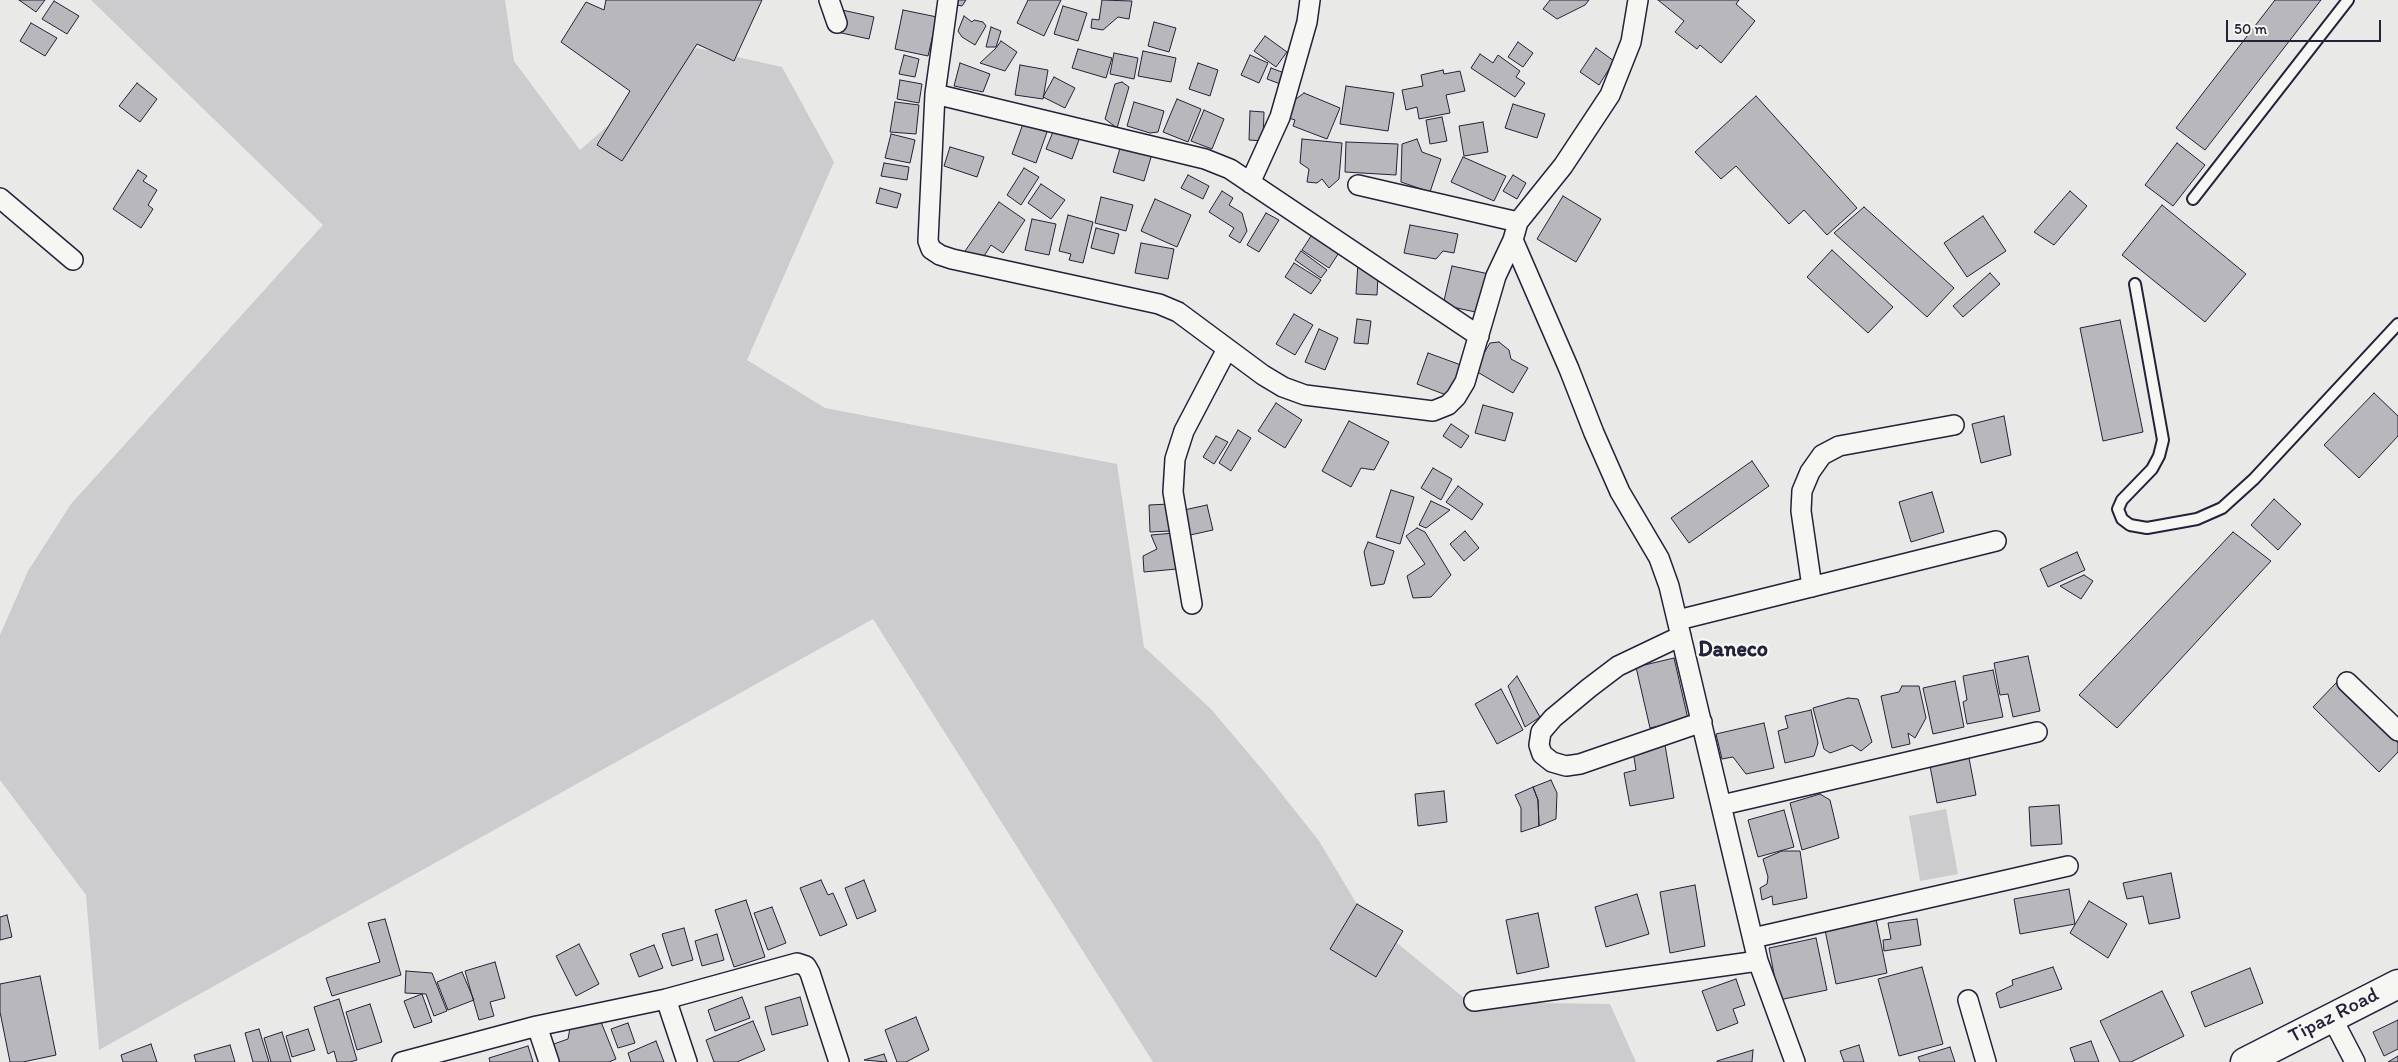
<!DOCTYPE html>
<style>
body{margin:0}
#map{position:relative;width:2398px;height:1062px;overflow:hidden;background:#e9e9e7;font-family:Itim,sans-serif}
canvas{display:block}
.scale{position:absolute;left:2226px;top:20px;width:155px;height:22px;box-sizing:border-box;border:2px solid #22223b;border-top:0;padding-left:6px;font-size:15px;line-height:18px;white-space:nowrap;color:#22223b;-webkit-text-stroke:4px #f6f6f2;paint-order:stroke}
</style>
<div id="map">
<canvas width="2398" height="1062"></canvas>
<div class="scale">50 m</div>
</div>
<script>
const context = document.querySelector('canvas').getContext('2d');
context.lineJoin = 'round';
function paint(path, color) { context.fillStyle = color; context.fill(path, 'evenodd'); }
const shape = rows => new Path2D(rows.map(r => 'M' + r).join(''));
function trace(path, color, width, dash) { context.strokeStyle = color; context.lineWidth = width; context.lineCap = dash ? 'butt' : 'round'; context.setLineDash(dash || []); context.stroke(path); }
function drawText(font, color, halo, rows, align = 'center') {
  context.font = font + ' Itim,sans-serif'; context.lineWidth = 4.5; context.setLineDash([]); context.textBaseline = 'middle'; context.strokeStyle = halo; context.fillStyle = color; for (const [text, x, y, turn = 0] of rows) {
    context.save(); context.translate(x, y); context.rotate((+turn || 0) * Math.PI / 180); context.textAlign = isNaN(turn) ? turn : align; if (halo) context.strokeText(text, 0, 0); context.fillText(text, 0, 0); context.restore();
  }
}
const green = shape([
 [91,0,505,0,514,61,580,150,697,48,782,67,834,162,747,360,825,408,1117,464,1144,647,1211,709,1266,774,1319,841,1364,916,1469,1002,1610,1004,1636,1062,1153,1062,873,619,99,1050,86,895,0,780,0,635,28,571,71,504,323,225],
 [1946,809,1958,874,1920,881,1909,816]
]);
const building = shape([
 [19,0,45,0,36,12,19,0],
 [606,0,762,0,734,61,697,44,622,161,597,145,630,91,561,42,586,2,604,10,606,0],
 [958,0,966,0,962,6,957,5,958,0],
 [1028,0,1061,0,1044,36,1017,23,1028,0],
 [1102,0,1132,1,1129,19,1118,17,1103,30,1091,28,1092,19,1099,20,1102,0],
 [1550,0,1589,0,1585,5,1557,19,1543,9,1550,0],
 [1658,0,1739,0,1736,4,1755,21,1721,63,1700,45,1697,49,1675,32,1684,21,1658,0],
 [2275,0,2321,0,2205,150,2176,128,2275,0],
 [54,1,79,16,67,34,42,19,54,1],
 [1063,6,1087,13,1078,41,1054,34,1063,6],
 [842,10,874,17,869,39,837,32,842,10],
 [903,10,937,17,928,56,895,49,903,10],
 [964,16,972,22,974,20,983,22,986,26,975,45,962,37,958,31,964,16],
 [1154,22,1176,28,1169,52,1148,46,1154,22],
 [31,23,57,38,45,56,20,41,31,23],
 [991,27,1001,31,996,47,986,47,991,27],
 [1265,36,1287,52,1276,67,1254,51,1265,36],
 [1001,41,1017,52,1005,71,980,63,996,48,1001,41],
 [1518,42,1533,53,1523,67,1508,57,1518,42],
 [1596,48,1614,61,1599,85,1580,72,1596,48],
 [1078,49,1112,58,1106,78,1072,68,1078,49],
 [1143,51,1176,58,1171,82,1138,76,1143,51],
 [1114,53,1138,58,1134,79,1110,74,1114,53],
 [1480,54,1493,63,1498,55,1520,71,1516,77,1525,83,1515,97,1471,68,1480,54],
 [904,55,919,59,915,77,899,74,904,55],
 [1250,55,1268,63,1259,83,1241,75,1250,55],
 [960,63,990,74,983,92,954,86,960,63],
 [1198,63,1218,70,1210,96,1189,89,1198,63],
 [1020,65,1048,70,1043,99,1015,95,1020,65],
 [1271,68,1287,74,1283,85,1267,79,1271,68],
 [1443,70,1444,74,1460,71,1465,91,1446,95,1450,113,1419,119,1417,107,1406,110,1402,90,1423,86,1421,75,1443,70],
 [1054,77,1075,88,1065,108,1043,97,1054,77],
 [900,80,922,84,919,103,897,99,900,80],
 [1122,82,1129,87,1117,128,1105,119,1115,84,1122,82],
 [137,83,157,99,140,122,119,106,137,83],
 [1346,86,1394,93,1388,131,1340,124,1346,86],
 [1304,93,1340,108,1327,139,1293,126,1295,120,1286,117,1292,102,1304,93],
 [1756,96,1857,208,1827,235,1804,210,1789,224,1736,166,1721,179,1695,152,1756,96],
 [1177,99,1201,109,1188,142,1163,132,1177,99],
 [895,102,919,105,916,134,890,132,895,102],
 [1134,102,1164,111,1158,132,1150,133,1127,126,1134,102],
 [1513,104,1545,114,1537,138,1505,128,1513,104],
 [1204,110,1224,119,1212,149,1191,141,1204,110],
 [1250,111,1264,112,1263,141,1249,140,1250,111],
 [1442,117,1447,141,1430,144,1426,120,1442,117],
 [1483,122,1488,152,1464,156,1459,126,1483,122],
 [1023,124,1047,132,1036,163,1012,154,1023,124],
 [1055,127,1080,137,1072,159,1046,149,1055,127],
 [891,134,915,140,910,163,885,158,891,134],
 [1302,139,1342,143,1339,179,1329,188,1322,179,1317,183,1307,182,1309,169,1300,163,1302,139],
 [1417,139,1422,152,1441,159,1430,192,1401,182,1402,144,1417,139],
 [1346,142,1398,144,1396,175,1345,172,1346,142],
 [2177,143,2205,165,2173,206,2145,185,2177,143],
 [1121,145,1152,154,1144,181,1113,172,1121,145],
 [950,147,984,157,977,177,944,166,950,147],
 [1463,157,1506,176,1494,201,1451,182,1463,157],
 [884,163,909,167,907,180,881,176,884,163],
 [1024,168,1039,177,1021,205,1007,195,1024,168],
 [138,170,147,176,143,181,157,190,148,205,153,209,141,228,113,209,138,170],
 [1188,175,1209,186,1203,199,1181,188,1188,175],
 [1513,175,1526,183,1517,199,1503,191,1513,175],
 [1041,184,1065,200,1051,219,1028,203,1041,184],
 [880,188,901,194,897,208,876,203,880,188],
 [1222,191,1233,198,1229,205,1242,213,1247,231,1240,243,1229,236,1234,228,1209,212,1222,191],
 [2070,191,2087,206,2054,245,2034,232,2070,191],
 [1563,196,1601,219,1576,262,1537,239,1563,196],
 [1101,197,1133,205,1126,231,1095,223,1101,197],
 [1155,199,1191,215,1177,247,1141,231,1155,199],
 [999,202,1025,220,1003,253,991,245,981,261,963,254,999,202],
 [2162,205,2246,274,2205,322,2122,255,2162,205],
 [1864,207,1954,288,1927,317,1834,233,1864,207],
 [1266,213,1279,220,1259,252,1247,245,1266,213],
 [1068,215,1093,222,1083,263,1069,260,1071,254,1059,251,1068,215],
 [1983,216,2006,251,1967,277,1944,243,1983,216],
 [1032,219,1056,224,1049,255,1025,250,1032,219],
 [1410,225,1458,234,1454,253,1443,251,1436,259,1404,253,1410,225],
 [1096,228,1119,234,1114,254,1091,248,1096,228],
 [1315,230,1342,248,1329,268,1302,250,1315,230],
 [1141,243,1174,249,1168,279,1135,273,1141,243],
 [1832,250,1893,307,1868,333,1807,277,1832,250],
 [1301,251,1327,270,1321,278,1295,260,1301,251],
 [1294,263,1321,280,1311,294,1285,277,1294,263],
 [1358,263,1378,276,1377,295,1356,294,1358,263],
 [1452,266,1489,274,1480,313,1443,305,1452,266],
 [1990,273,2000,284,1963,317,1953,306,1990,273],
 [1294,314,1313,325,1295,355,1276,344,1294,314],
 [1357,319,1371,321,1368,344,1354,343,1357,319],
 [2120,320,2143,432,2103,441,2080,328,2120,320],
 [1319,329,1338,338,1325,370,1305,362,1319,329],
 [1499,342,1509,350,1511,359,1528,368,1513,393,1474,370,1490,343,1499,342],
 [1428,353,1461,365,1449,396,1417,384,1428,353],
 [2374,393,2398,416,2398,436,2359,478,2324,445,2374,393],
 [1276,403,1302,420,1285,448,1258,431,1276,403],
 [1483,405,1513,413,1505,441,1475,433,1483,405],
 [2004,416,2011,455,1981,463,1972,424,2004,416],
 [1349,421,1389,442,1374,470,1361,468,1351,487,1322,471,1349,421],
 [1451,424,1469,436,1461,448,1443,436,1451,424],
 [1238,430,1251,438,1231,471,1219,463,1238,430],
 [1216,436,1228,442,1214,464,1203,457,1216,436],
 [1752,461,1769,486,1689,543,1671,518,1752,461],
 [1433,468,1452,479,1441,500,1421,488,1433,468],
 [1458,486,1483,504,1472,520,1446,502,1458,486],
 [1391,490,1414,497,1400,544,1376,537,1391,490],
 [1932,492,1944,532,1911,542,1899,502,1932,492],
 [2274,499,2301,524,2278,550,2251,525,2274,499],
 [1431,501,1450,510,1426,528,1419,525,1431,501],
 [1169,504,1170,531,1150,532,1149,505,1169,504],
 [1207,505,1213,530,1190,535,1184,510,1207,505],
 [1417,528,1425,532,1451,575,1431,597,1413,598,1407,576,1425,564,1406,536,1417,528],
 [1465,531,1479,548,1464,561,1450,544,1465,531],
 [2233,532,2271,561,2117,728,2079,695,2233,532],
 [1174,533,1177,569,1144,572,1143,556,1157,549,1151,535,1174,533],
 [1368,542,1394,551,1384,584,1371,586,1364,552,1368,542],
 [2077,552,2085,570,2048,587,2040,569,2077,552],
 [2084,575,2093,581,2081,599,2060,586,2084,575],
 [2028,656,2040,711,2013,717,2008,694,2000,695,1994,663,2028,656],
 [1674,658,1688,719,1650,728,1636,667,1674,658],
 [1993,670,2003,717,1967,724,1963,702,1967,700,1963,676,1993,670],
 [1517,676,1540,717,1525,727,1508,686,1517,676],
 [1955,681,1964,727,1933,734,1923,688,1955,681],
 [2337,682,2398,743,2398,752,2379,772,2313,707,2337,682],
 [1902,686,1919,686,1926,718,1915,738,1908,733,1910,744,1892,748,1881,696,1899,692,1902,686],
 [1501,689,1523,730,1497,744,1475,704,1501,689],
 [1848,698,1858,699,1872,742,1861,751,1852,745,1830,753,1824,749,1813,708,1848,698],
 [1811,710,1818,743,1814,756,1785,763,1778,731,1788,728,1785,716,1811,710],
 [1764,723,1774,768,1746,774,1733,757,1722,759,1716,734,1764,723],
 [1665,745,1674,798,1630,806,1624,773,1636,770,1633,751,1665,745],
 [1969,758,1976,795,1937,803,1930,766,1969,758],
 [1551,780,1557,793,1556,819,1539,826,1538,800,1533,787,1551,780],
 [1533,787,1538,800,1539,826,1521,832,1521,808,1515,795,1533,787],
 [1444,791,1447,822,1418,826,1415,794,1444,791],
 [1820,794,1830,800,1839,838,1802,850,1790,803,1820,794],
 [2059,805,2062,844,2031,846,2029,807,2059,805],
 [1784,810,1794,847,1758,857,1748,820,1784,810],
 [1782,851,1800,851,1807,898,1773,905,1772,896,1762,900,1760,888,1767,884,1768,877,1763,859,1782,851],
 [2171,873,2180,918,2149,924,2143,896,2127,899,2123,883,2171,873],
 [821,880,828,895,833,893,847,925,820,936,800,888,821,880],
 [864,880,876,911,857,919,845,888,864,880],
 [1695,885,1705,946,1670,953,1660,892,1695,885],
 [2069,889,2075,924,2020,934,2014,899,2069,889],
 [1637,894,1649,934,1606,947,1595,907,1637,894],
 [746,900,765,957,734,967,715,910,746,900],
 [2089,901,2127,924,2108,958,2070,933,2089,901],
 [1357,904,1403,931,1376,977,1330,949,1357,904],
 [772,907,786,943,768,950,754,913,772,907],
 [1538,913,1549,967,1517,974,1506,920,1538,913],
 [7,915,12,937,0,940,0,917,7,915],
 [385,919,401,975,332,996,326,978,380,962,368,923,385,919],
 [1876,919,1887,973,1836,984,1825,930,1876,919],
 [1917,919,1921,945,1884,951,1883,940,1891,939,1888,923,1917,919],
 [684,928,693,960,672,966,662,934,684,928],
 [717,934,724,960,702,966,695,941,717,934],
 [1816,938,1827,990,1779,1000,1769,948,1816,938],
 [579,944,599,984,576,996,556,956,579,944],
 [654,945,663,968,639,977,630,954,654,945],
 [495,962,505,998,490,1002,494,1016,479,1020,465,971,495,962],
 [1922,967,1943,1044,1899,1056,1878,979,1922,967],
 [2053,967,2062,989,2000,1008,1996,993,2013,985,2012,980,2053,967],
 [2250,968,2263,1003,2205,1027,2191,992,2250,968],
 [406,971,432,973,447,1011,434,1016,426,994,405,993,406,971],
 [462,972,474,1000,448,1010,437,982,462,972],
 [40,976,56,1055,23,1062,10,1062,0,1012,0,984,40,976],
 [1736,979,1745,1005,1733,1009,1738,1023,1717,1031,1702,991,1736,979],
 [2162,991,2184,1036,2131,1062,2120,1062,2100,1021,2162,991],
 [422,994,432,1022,414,1028,404,1001,422,994],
 [742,997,750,1018,715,1031,708,1010,742,997],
 [800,997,808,1025,772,1035,765,1007,800,997],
 [339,999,357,1060,350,1062,337,1062,334,1051,328,1054,314,1007,339,999],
 [370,1004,382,1042,357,1050,346,1012,370,1004],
 [599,1017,616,1059,609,1062,558,1062,551,1045,568,1039,570,1028,599,1017],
 [916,1017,929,1050,906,1062,897,1062,885,1030,916,1017],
 [2398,1020,2398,1049,2384,1056,2373,1032,2398,1020],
 [753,1021,765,1050,737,1062,714,1062,706,1040,753,1021],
 [628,1023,635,1043,618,1048,611,1029,628,1023],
 [259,1029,269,1062,253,1062,245,1033,259,1029],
 [308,1029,315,1050,292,1057,286,1036,308,1029],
 [282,1032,291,1062,271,1062,264,1038,282,1032],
 [656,1041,664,1062,631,1062,628,1053,656,1041],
 [2091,1041,2099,1062,2075,1062,2070,1048,2091,1041],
 [151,1044,157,1062,123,1062,121,1055,151,1044],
 [230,1045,235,1062,196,1062,194,1055,230,1045],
 [1859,1045,1864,1062,1844,1062,1840,1051,1859,1045],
 [528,1046,533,1062,490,1062,489,1058,528,1046],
 [1950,1047,1955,1062,1920,1062,1918,1057,1950,1047],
 [1753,1050,1752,1062,1717,1062,1717,1061,1753,1050],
 [884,1054,887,1062,864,1060,884,1054],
 [2398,1056,2398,1062,2388,1062,2398,1056]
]);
const lane = shape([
 [2193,199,2348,0],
 [2135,284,2163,440,2159,456,2152,469,2122,500,2118,509,2122,519,2130,525,2147,528,2197,519,2222,508,2254,479,2398,324]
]);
const street = shape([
 [829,0,837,23],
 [948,0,935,94,928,241,931,249,940,255,952,259,1159,304,1178,312,1263,375,1283,387,1305,395,1433,411,1448,405,1456,397,1465,382,1496,276,1513,240,1518,222,1563,166,1610,95,1631,42,1638,0],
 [935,94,1205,159,1230,169,1479,336],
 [1250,183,1280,117,1307,22,1310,0],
 [1358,185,1518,222],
 [0,198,73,260],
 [1513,240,1569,369,1594,433,1620,492,1659,558,1669,586,1758,961,1795,1062],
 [1812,587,1801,511,1802,491,1810,472,1822,455,1839,446,1954,425],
 [1192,604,1173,492,1175,459,1184,431,1227,349],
 [1678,620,1996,541],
 [1681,636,1618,666,1589,688,1553,718,1541,732,1539,745,1542,754,1552,762,1566,766,1580,764,1702,722],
 [2347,682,2398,731],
 [1722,805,2037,732],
 [1753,938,2068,866],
 [666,999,687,1062],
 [1968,1000,1986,1062],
 [1474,1001,1758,961],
 [2331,1016,2355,1062],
 [537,1026,549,1062],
 [402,1062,537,1026,666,999,797,963,806,966,810,973,839,1062]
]);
const secondary = shape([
 [2245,1062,2398,984]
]);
const streetNames = [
 ["Tipaz Road",2334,1016,-27]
];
const neighbourhoodNames = [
 ["Daneco",1733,650]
];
paint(green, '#ccccce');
paint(building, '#b8b8bc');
trace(building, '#22223b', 1);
trace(lane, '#22223b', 14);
trace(street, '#22223b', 22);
trace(secondary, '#22223b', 31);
trace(lane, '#f6f6f2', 10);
trace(street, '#f6f6f2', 19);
trace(secondary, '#f6f6f2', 28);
drawText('21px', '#22223b', '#f6f6f2', streetNames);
drawText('bold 22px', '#22223b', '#f6f6f2', neighbourhoodNames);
</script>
